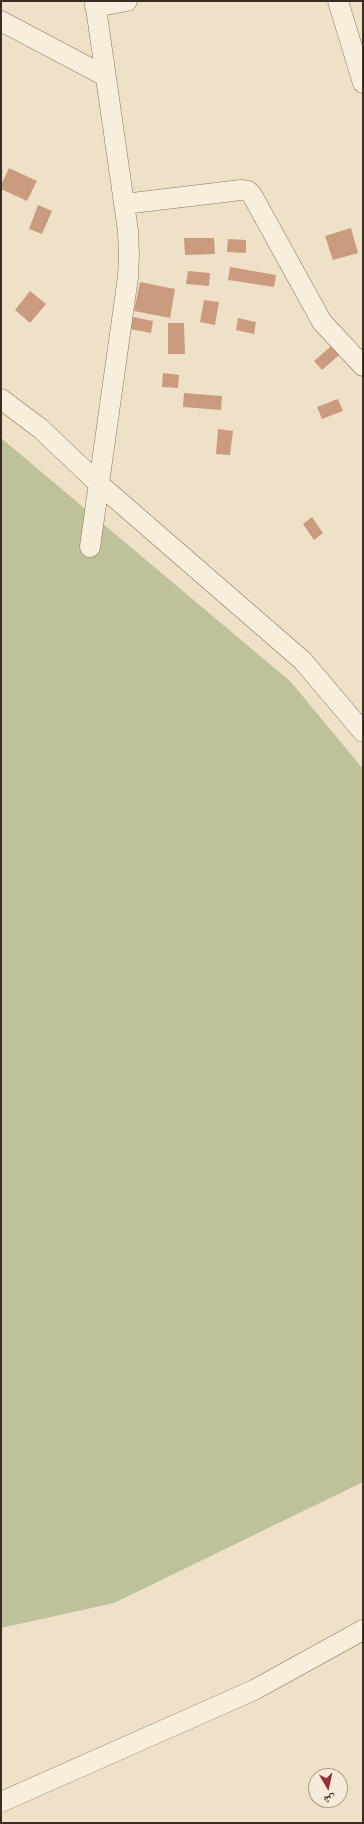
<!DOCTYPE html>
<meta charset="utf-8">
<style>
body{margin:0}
#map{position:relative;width:364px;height:1824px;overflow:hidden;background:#eee1c8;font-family:"Zilla Slab","Noto Naskh Arabic",serif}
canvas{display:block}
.frame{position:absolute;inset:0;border:2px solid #3b2c21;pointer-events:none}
.north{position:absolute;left:308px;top:1768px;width:40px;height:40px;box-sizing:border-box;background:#f5ebd8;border:1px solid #ab9f8f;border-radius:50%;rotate:171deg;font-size:11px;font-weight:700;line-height:16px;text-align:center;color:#3b2c21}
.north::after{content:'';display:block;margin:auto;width:14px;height:18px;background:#972f35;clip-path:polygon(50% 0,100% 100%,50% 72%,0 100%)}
</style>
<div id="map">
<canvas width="364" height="1824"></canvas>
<div class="frame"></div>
<div class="north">ش</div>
</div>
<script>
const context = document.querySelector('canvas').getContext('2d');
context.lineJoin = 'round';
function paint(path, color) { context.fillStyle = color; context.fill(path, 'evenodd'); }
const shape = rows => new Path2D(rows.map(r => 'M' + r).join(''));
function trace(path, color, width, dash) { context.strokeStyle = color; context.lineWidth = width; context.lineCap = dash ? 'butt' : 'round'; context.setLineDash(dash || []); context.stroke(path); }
const cemetery = shape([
 [1,438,291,682,363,769,363,1482,114,1603,1,1628]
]);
const building = shape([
 [9,168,37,181,27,201,1,189,1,185],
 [38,205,52,211,42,234,29,229],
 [351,228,358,253,333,260,325,236],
 [184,238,214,238,215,254,185,255],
 [228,239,246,240,246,253,227,252],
 [230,267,276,275,274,287,228,280],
 [188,271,210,273,209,286,186,284],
 [140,282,175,289,170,318,134,311],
 [30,291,46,304,30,323,15,310],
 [204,300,219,302,215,325,200,322],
 [133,317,153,321,151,333,130,329],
 [238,318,256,322,254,334,236,330],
 [168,323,184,323,185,354,168,354],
 [338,340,346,349,322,370,314,361],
 [163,373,179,375,178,388,162,387],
 [184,393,222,396,221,410,183,407],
 [338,399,343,411,322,419,317,407],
 [218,429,233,431,230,455,216,454],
 [312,517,323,533,314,540,303,524]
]);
const minor = shape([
 [338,1,363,83],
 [95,7,127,1],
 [1,21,105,76],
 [124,204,241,190,248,191,252,195,322,322,363,366],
 [1,399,41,429,99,484,303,661,363,732],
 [90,547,128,277,129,255,128,231,95,1],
 [1,1802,254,1690,363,1630]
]);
paint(cemetery, '#bfc19b');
paint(building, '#cb9b80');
trace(minor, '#8a735e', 21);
trace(minor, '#f8eedc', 20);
</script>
